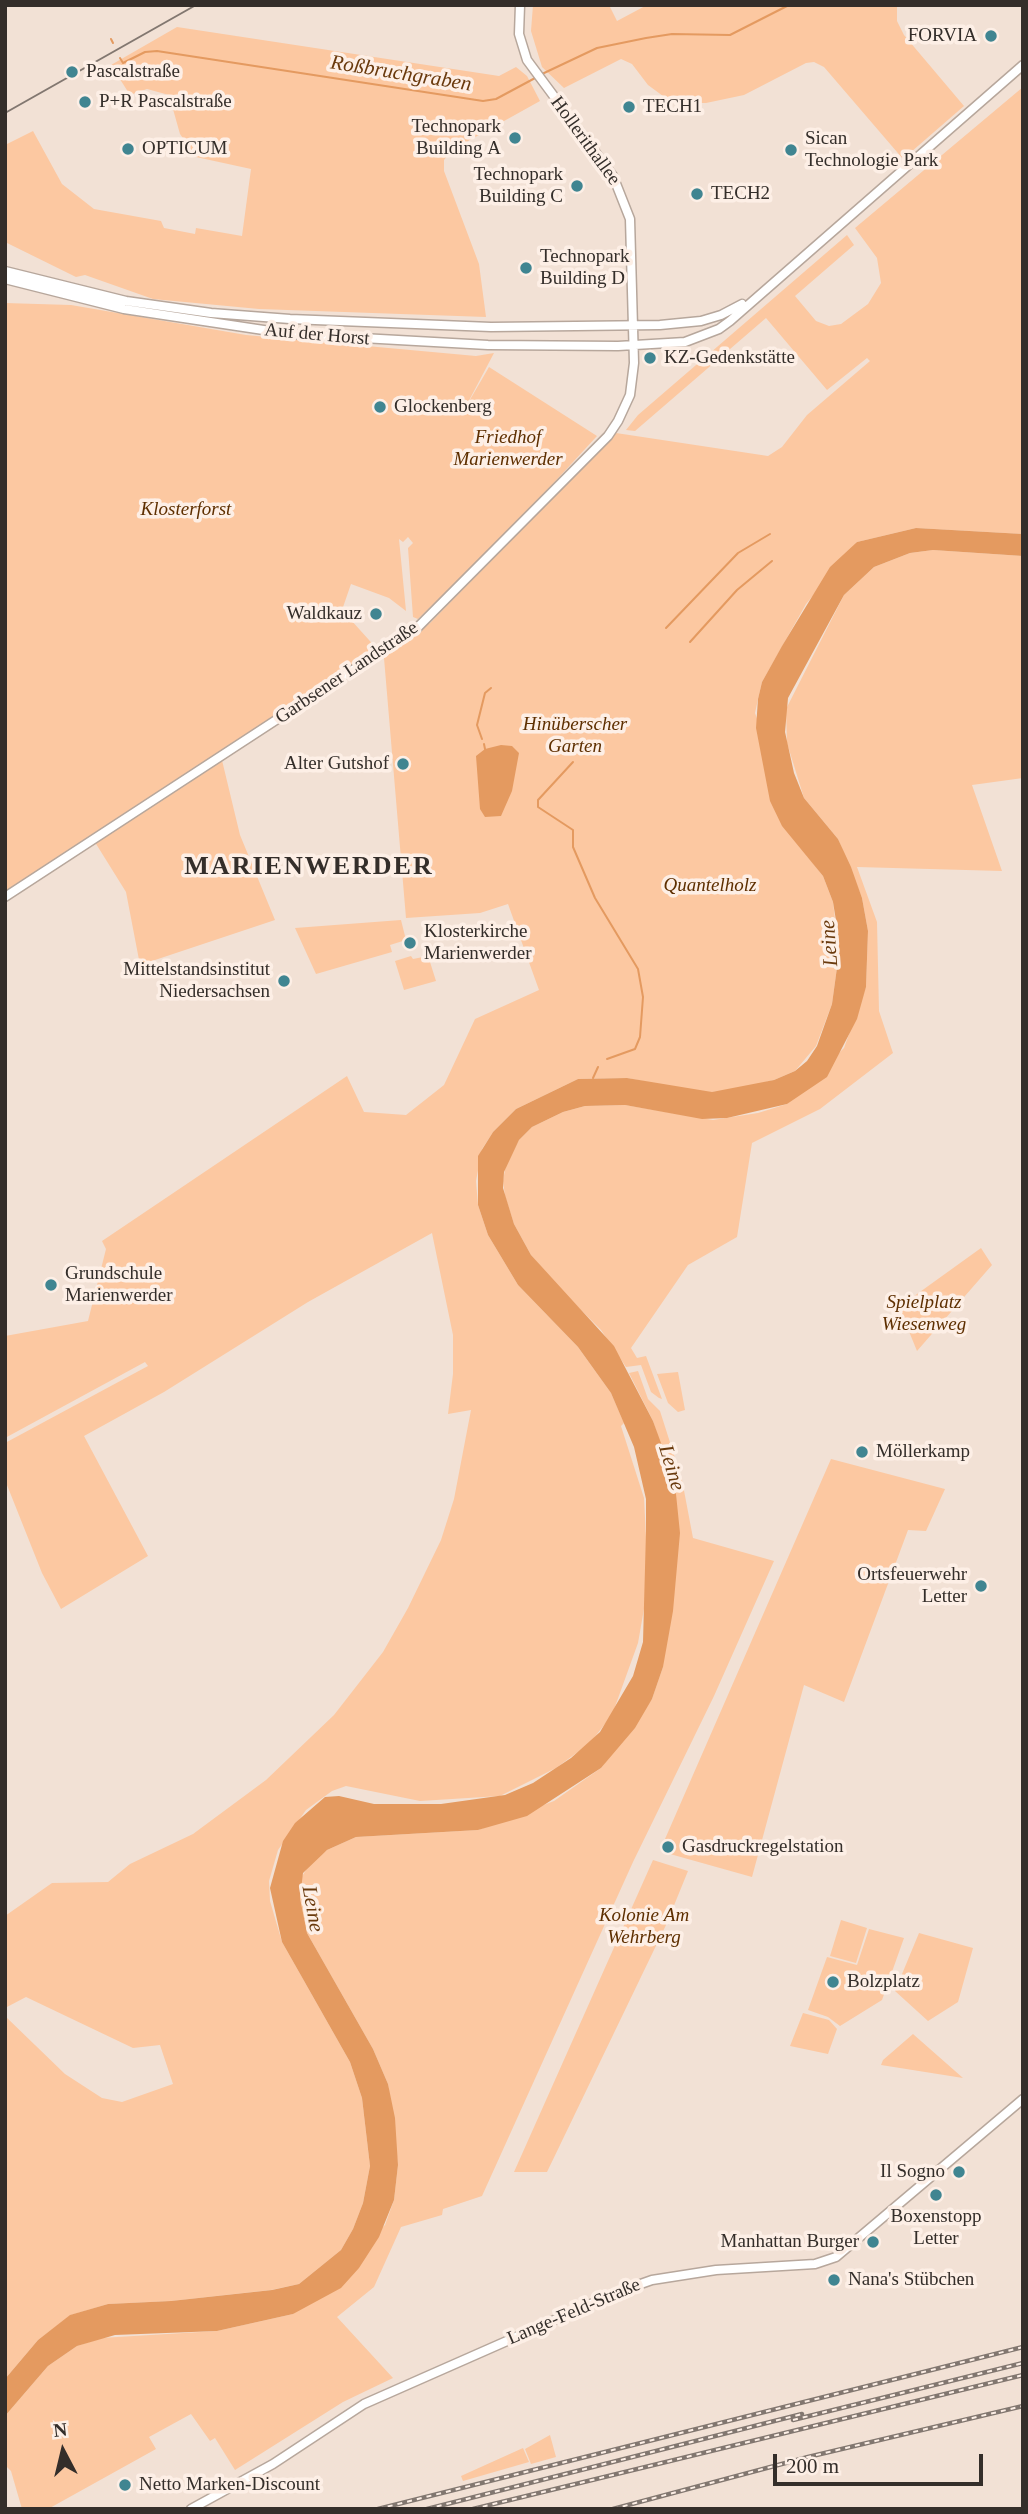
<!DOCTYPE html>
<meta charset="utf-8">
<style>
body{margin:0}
#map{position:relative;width:1028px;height:2514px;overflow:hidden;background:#f2e1d5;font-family:"Times New Roman",serif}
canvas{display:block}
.frame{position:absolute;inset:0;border:7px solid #342e2a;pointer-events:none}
.north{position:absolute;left:28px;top:2416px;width:70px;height:70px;-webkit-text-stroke:5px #fdefe6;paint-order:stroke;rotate:353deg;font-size:19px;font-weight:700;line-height:28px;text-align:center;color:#342e2a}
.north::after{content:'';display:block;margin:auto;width:24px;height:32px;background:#342e2a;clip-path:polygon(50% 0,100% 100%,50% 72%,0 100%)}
.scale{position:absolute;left:773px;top:2454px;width:210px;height:32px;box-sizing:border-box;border:4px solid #342e2a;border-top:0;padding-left:9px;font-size:21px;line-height:24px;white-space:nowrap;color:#342e2a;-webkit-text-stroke:5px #fdefe6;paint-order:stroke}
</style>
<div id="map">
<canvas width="1028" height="2514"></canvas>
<div class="frame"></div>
<div class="north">N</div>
<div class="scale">200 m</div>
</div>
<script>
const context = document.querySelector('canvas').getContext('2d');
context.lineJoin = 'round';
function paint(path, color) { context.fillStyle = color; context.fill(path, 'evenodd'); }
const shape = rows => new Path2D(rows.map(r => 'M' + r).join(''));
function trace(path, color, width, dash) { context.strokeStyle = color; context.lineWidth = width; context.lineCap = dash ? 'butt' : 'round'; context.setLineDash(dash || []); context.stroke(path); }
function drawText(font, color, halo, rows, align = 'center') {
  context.font = font + ' "Times New Roman",serif'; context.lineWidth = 7; context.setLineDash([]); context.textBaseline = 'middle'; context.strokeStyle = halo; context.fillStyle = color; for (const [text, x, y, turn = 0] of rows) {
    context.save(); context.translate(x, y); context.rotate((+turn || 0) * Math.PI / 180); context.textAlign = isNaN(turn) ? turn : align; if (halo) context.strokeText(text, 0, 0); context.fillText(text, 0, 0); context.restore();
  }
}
const green = shape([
 [533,5,609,5,617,21,647,5,897,5,897,21,904,35,964,106,903,159,824,67,814,62,806,63,744,95,706,103,685,103,663,96,648,85,632,64,621,59,564,88,542,67,531,31],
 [177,27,499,76,516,67,527,76,540,101,452,150,444,160,444,171,479,264,486,317,259,309,153,299,85,275,76,277,5,242,5,145,33,131,62,184,94,209,161,221,164,228,195,234,196,228,242,236,251,169,196,157,180,134,169,95,147,89,130,95,111,65],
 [1023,87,1023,534,916,528,857,542,806,604,762,682,758,699,755,713,806,854,823,876,833,902,839,953,832,1004,816,1046,795,1071,774,1080,733,1090,703,1093,627,1078,578,1079,516,1109,493,1132,482,1149,476,1181,478,1205,488,1235,518,1285,578,1347,611,1393,624,1423,621,1426,644,1498,648,1576,645,1603,638,1643,612,1715,590,1743,556,1768,500,1796,420,1801,346,1786,332,1791,306,1810,278,1850,269,1881,270,1901,282,1942,350,2062,362,2098,370,2166,363,2203,353,2229,341,2250,299,2284,271,2290,171,2301,108,2304,71,2315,38,2340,5,2379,5,2016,65,2074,102,2098,122,2102,173,2084,160,2045,133,2048,26,1997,5,2008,5,1916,52,1883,108,1882,130,1864,193,1834,266,1780,334,1715,383,1652,408,1608,441,1540,454,1499,471,1410,448,1414,453,1374,453,1335,432,1233,308,1302,164,1392,84,1436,148,1556,61,1609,42,1573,5,1480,5,1443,148,1366,145,1362,5,1438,5,1336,88,1321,106,1249,102,1241,347,1076,364,1112,406,1115,444,1085,475,1019,539,990,508,904,480,913,406,918,384,658,430,623,616,433,768,456,782,447,807,415,870,361,867,358,827,390,766,318,635,431,626,430,638,415,847,235,854,245,795,296,816,321,829,326,841,324,868,304,881,283,877,258,855,228],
 [5,303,71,305,246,335,476,356,494,353,464,410,489,367,597,436,514,526,418,619,413,617,408,548,413,543,408,537,403,542,399,539,406,611,389,598,351,584,342,610,378,650,220,752,240,835,275,920,140,965,126,892,93,839,5,894],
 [933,550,1023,556,1023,778,972,785,1002,871,857,867,877,922,879,1011,893,1053,820,1109,752,1143,737,1237,688,1265,631,1348,637,1358,646,1356,662,1399,659,1398,651,1392,641,1365,626,1367,601,1330,555,1284,531,1255,514,1224,505,1196,503,1181,506,1164,519,1140,532,1127,563,1112,585,1106,625,1105,713,1120,758,1113,787,1104,844,1048,866,987,868,931,862,898,838,839,804,798,787,743,786,709,844,595,874,567,910,553],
 [401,920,406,940,390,945,392,952,316,974,295,928],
 [411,956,413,959,428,956,429,959,426,961,430,962,436,981,404,990,395,961],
 [981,1248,992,1265,917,1351,899,1307],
 [638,1371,648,1399,660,1411,682,1480,693,1538,774,1561,714,1696,633,1862,482,2196,443,2209,442,2215,401,2227,374,2287,337,2317,393,2378,343,2402,235,2470,215,2438,210,2441,191,2414,149,2437,156,2449,48,2509,22,2509,11,2471,5,2465,5,2416,48,2366,77,2346,101,2338,217,2331,293,2314,385,2225,394,2200,398,2165,388,2084,373,2049,307,1933,300,1898,301,1878,311,1862,327,1850,356,1837,478,1830,554,1801,601,1768,652,1699,663,1667,670,1473,653,1421,629,1373],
 [678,1372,685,1410,678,1412,668,1403,657,1374],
 [831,1459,945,1489,926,1531,908,1530,844,1702,804,1685,752,1877,670,1854,675,1843,665,1839],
 [653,1860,688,1871,666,1925,547,2172,514,2172],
 [841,1920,867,1928,856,1963,830,1956],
 [869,1929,904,1938,882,2000,840,2026,828,2017,808,2010,827,1957,857,1965],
 [919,1933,973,1948,958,2002,928,2021,895,1991],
 [803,2013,829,2020,837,2029,828,2054,790,2046],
 [913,2034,963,2078,881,2065,883,2060],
 [550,2435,556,2457,531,2464,525,2449],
 [523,2448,529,2462,463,2481,461,2476]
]);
const water = shape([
 [916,528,1023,534,1023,556,933,550,910,553,874,567,844,595,788,698,785,732,794,773,804,798,838,839,851,867,862,898,868,931,866,987,857,1019,827,1077,787,1104,727,1118,702,1119,625,1105,585,1106,563,1112,532,1127,519,1140,504,1172,503,1188,514,1224,531,1255,614,1346,653,1421,665,1454,676,1494,680,1533,673,1611,663,1667,652,1699,635,1728,601,1768,527,1816,478,1830,356,1837,327,1850,303,1873,300,1898,307,1933,373,2049,388,2084,395,2118,398,2165,394,2200,379,2237,359,2268,341,2288,293,2314,217,2331,115,2335,77,2346,48,2366,5,2416,5,2379,38,2340,70,2315,108,2304,171,2301,272,2290,299,2284,341,2250,353,2229,363,2203,370,2166,362,2098,350,2062,282,1942,270,1888,283,1841,295,1823,325,1797,339,1796,374,1804,441,1804,505,1795,533,1783,571,1758,600,1732,633,1676,643,1642,646,1531,646,1499,634,1447,611,1393,578,1347,518,1285,488,1235,478,1205,478,1156,493,1132,516,1109,578,1079,627,1078,712,1092,774,1080,795,1071,807,1061,817,1046,832,1004,839,953,838,933,833,902,823,876,782,826,770,801,756,728,758,699,762,682,782,646,830,567,857,542],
 [501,745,512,746,519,753,512,791,501,816,485,817,480,809,476,756,485,749]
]);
const stream = shape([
 [111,39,113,43],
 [120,58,123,63,145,52,157,51,483,101,496,99,537,77],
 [542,74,597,48,646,38,672,34,730,35,789,5],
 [666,628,738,553,770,534],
 [690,642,737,590,772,561],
 [482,739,477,725,485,693,491,688],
 [484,744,485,749],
 [573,762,538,800,538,807,573,830,573,847,595,898,638,969,643,997,640,1037,635,1049,607,1059],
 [593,1078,598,1067]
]);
const secondary = shape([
 [5,271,126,301,211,313,290,319,491,327,660,325,701,321,721,315,742,304],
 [5,279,124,309,290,334,488,345,618,346,685,342,719,329,730,321,1023,65],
 [5,897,417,628,608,436,618,421,630,395,634,363,630,219,613,176,527,60,519,34,520,5],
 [191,2509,273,2464,364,2404,618,2292,652,2280,716,2270,815,2264,836,2257,1023,2099]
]);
const tram = shape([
 [5,113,196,5]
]);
const rail = shape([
 [793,2420,1023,2363],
 [378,2509,1023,2347],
 [427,2509,802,2414],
 [473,2509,1023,2375],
 [613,2509,808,2457,1023,2406]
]);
const markers = [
 [991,36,7,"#408591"],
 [72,72,7,"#408591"],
 [85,102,7,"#408591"],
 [629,107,7,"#408591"],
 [515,138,7,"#408591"],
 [128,149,7,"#408591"],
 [791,150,7,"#408591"],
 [577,186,7,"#408591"],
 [697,194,7,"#408591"],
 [526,268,7,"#408591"],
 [650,358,7,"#408591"],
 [380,407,7,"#408591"],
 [376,614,7,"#408591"],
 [403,764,7,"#408591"],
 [410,943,7,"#408591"],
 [284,981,7,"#408591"],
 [51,1285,7,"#408591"],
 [862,1452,7,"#408591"],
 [981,1586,7,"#408591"],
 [668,1847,7,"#408591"],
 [833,1982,7,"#408591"],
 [959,2172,7,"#408591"],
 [936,2195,7,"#408591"],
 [873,2242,7,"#408591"],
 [834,2280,7,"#408591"],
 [125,2485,7,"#408591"]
];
const poiNames = [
 ["FORVIA",977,36,"right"],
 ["Pascalstraße",86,72],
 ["P+R Pascalstraße",99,102],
 ["TECH1",643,107],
 ["Technopark",501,127,"right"],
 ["Building A",501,149,"right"],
 ["Sican",805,139],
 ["Technologie Park",805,161],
 ["OPTICUM",142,149],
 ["Technopark",563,175,"right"],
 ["Building C",563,197,"right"],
 ["TECH2",711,194],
 ["Technopark",540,257],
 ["Building D",540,279],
 ["KZ-Gedenkstätte",664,358],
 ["Glockenberg",394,407],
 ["Waldkauz",362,614,"right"],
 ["Alter Gutshof",389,764,"right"],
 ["Klosterkirche",424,932],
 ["Marienwerder",424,954],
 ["Mittelstandsinstitut",270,970,"right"],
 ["Niedersachsen",270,992,"right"],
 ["Grundschule",65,1274],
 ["Marienwerder",65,1296],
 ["Möllerkamp",876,1452],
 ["Ortsfeuerwehr",967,1575,"right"],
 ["Letter",967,1597,"right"],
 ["Gasdruckregelstation",682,1847],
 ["Bolzplatz",847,1982],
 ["Il Sogno",945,2172,"right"],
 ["Boxenstopp",936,2217,"center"],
 ["Letter",936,2239,"center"],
 ["Manhattan Burger",859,2242,"right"],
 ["Nana's Stübchen",848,2280],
 ["Netto Marken-Discount",139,2485]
];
const streetNames = [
 ["Hollerithallee",585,141,54],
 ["Auf der Horst",317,335,5],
 ["Garbsener Landstraße",347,673,-34],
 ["Lange-Feld-Straße",574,2312,-23]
];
const parkNames = [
 ["Friedhof",508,438],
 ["Marienwerder",508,460],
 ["Klosterforst",186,510],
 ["Hinüberscher",575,725],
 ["Garten",575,747],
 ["Quantelholz",710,886],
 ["Spielplatz",924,1303],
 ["Wiesenweg",924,1325],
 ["Kolonie Am",644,1916],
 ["Wehrberg",644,1938]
];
const waterNames = [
 ["Roßbruchgraben",401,74,9],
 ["Leine",830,943,-94],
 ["Leine",671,1468,73],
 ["Leine",312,1909,80]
];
const districtNames = [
 ["MARIENWERDER",309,867]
];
paint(green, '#fcc8a1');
paint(water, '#e49a60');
trace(stream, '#e49a60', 2);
trace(secondary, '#b7a79c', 11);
trace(secondary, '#fff', 8);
trace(tram, '#827770', 2);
trace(rail, '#827770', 4.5);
trace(rail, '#fdefe6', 2, [5]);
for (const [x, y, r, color] of markers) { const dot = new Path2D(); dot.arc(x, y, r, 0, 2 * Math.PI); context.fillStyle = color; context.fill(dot); trace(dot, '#fdefe6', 2.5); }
drawText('19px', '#342e2a', '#fdefe6', poiNames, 'left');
drawText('19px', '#342e2a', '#fdefe6', streetNames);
drawText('italic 19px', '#5e2f00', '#fdefe6', parkNames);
drawText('italic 21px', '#6a3a0d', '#fdefe6', waterNames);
context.letterSpacing = '2px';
drawText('bold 26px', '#342e2a', '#fdefe6', districtNames);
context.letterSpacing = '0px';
</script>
